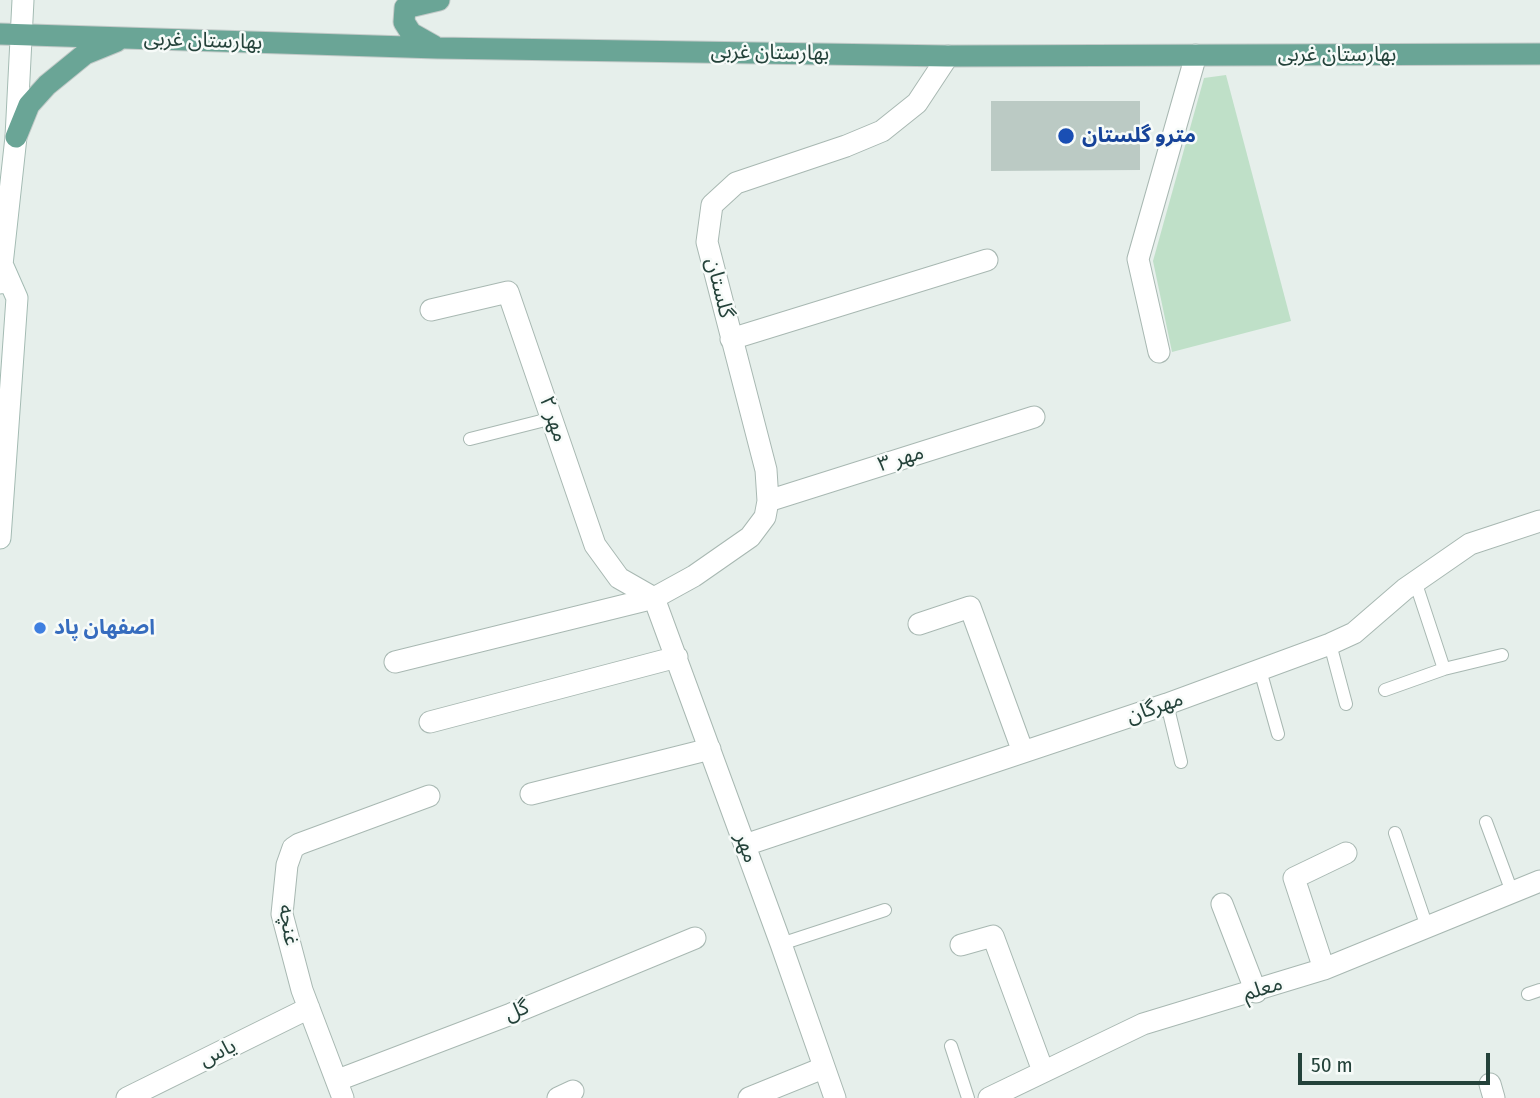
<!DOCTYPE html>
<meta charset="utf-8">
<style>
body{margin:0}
#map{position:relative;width:1540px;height:1098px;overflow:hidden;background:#e6efeb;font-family:"Fira Sans Condensed",sans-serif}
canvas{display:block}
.scale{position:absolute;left:1298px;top:1053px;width:192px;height:32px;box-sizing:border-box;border:4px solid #24423a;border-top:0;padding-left:9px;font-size:21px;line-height:24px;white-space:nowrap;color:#24423a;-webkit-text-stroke:5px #f7fbf9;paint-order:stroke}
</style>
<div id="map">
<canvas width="1540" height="1098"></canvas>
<div class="scale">50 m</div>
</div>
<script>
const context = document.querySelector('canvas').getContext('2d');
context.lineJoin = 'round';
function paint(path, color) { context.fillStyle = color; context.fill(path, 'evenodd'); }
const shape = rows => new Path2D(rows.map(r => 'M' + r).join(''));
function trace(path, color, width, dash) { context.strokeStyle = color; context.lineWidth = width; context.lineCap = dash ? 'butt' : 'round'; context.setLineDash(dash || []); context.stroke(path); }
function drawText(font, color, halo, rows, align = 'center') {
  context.font = font + ' "Fira Sans Condensed","Noto Sans Arabic",sans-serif'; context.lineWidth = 5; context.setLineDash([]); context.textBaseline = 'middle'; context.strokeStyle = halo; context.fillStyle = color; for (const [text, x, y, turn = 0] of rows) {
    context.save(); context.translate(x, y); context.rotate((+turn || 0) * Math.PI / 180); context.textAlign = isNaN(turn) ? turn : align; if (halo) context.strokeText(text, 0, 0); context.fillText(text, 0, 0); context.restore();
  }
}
const green = shape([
 [1226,75,1291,321,1172,352,1153,261,1204,78]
]);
const building = shape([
 [991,101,1140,101,1140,170,991,171]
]);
const lane = shape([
 [470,439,553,418],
 [1415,581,1444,669],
 [1330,644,1346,704],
 [1260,670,1278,734],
 [1385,690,1444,669,1502,655],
 [1167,704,1181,762],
 [1486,822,1512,892],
 [1395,833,1427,927],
 [781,944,885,910],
 [1528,994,1540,990],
 [951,1046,968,1098]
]);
const street = shape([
 [431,310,508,292,595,545,619,578,654,598],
 [731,339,987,260],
 [1159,352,1138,259,1196,55],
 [768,501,1034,417],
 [654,598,781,944,835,1098],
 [919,624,970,607,1023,752],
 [395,662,654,598,694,576,750,537,765,517,768,501,766,470,707,242,712,205,736,183,846,146,882,131,917,103,948,56],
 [430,722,677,657],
 [531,794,710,749],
 [745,845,1167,704,1330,644,1354,633,1405,589,1470,544,1540,521],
 [1222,904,1256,992],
 [961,945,993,936,1043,1071],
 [1324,969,1294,878,1346,853],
 [338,1080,511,1014,695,938],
 [1490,1084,1494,1098],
 [127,1098,309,1008],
 [343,1098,302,990,282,914,287,865,293,848,299,844,429,796],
 [558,1098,573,1091],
 [749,1098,823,1068],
 [989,1098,1143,1024,1324,969,1540,881]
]);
const secondary = shape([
 [0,283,16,137,23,0],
 [0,538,17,298,2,264]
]);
const primary = shape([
 [0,34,437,48,948,56,1540,54],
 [434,46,411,33,404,22,405,8,439,0],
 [16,137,29,105,47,85,85,54,117,41]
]);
const markers = [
 [1066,136,9,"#1a4fb4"],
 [40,628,7,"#3f7fe0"]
];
const streetNames = [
 ["بهارستان غربی",203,41,2],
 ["بهارستان غربی",770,53,1],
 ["بهارستان غربی",1337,55],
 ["گلستان",719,288,76],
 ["مهر ۲",553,419,71],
 ["مهر ۳",901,459,-17],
 ["مهرگان",1155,708,-19],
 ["مهر",746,848,70],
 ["غنچه",288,925,81],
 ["معلم",1263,989,-17],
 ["گل",517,1011,-22],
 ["یاس",218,1053,-26]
];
const transitNames = [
 ["مترو گلستان",1082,136]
];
const shopNames = [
 ["اصفهان پاد",54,628]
];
paint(green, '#bfe0c8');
paint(building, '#bbcac4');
trace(lane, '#a8b8b2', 14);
trace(street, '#a8b8b2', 23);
trace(secondary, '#a4bbb3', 23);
trace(primary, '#c2cac8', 23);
trace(lane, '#fff', 12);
trace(street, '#fff', 21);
trace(secondary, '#fff', 21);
trace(primary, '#6aa596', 21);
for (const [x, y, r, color] of markers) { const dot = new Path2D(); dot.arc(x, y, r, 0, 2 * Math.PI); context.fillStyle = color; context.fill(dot); trace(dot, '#f7fbf9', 2.5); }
drawText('21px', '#24423a', '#f7fbf9', streetNames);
drawText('bold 21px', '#164399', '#f7fbf9', transitNames, 'left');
drawText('bold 21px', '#366cbe', '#f7fbf9', shopNames, 'left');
</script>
